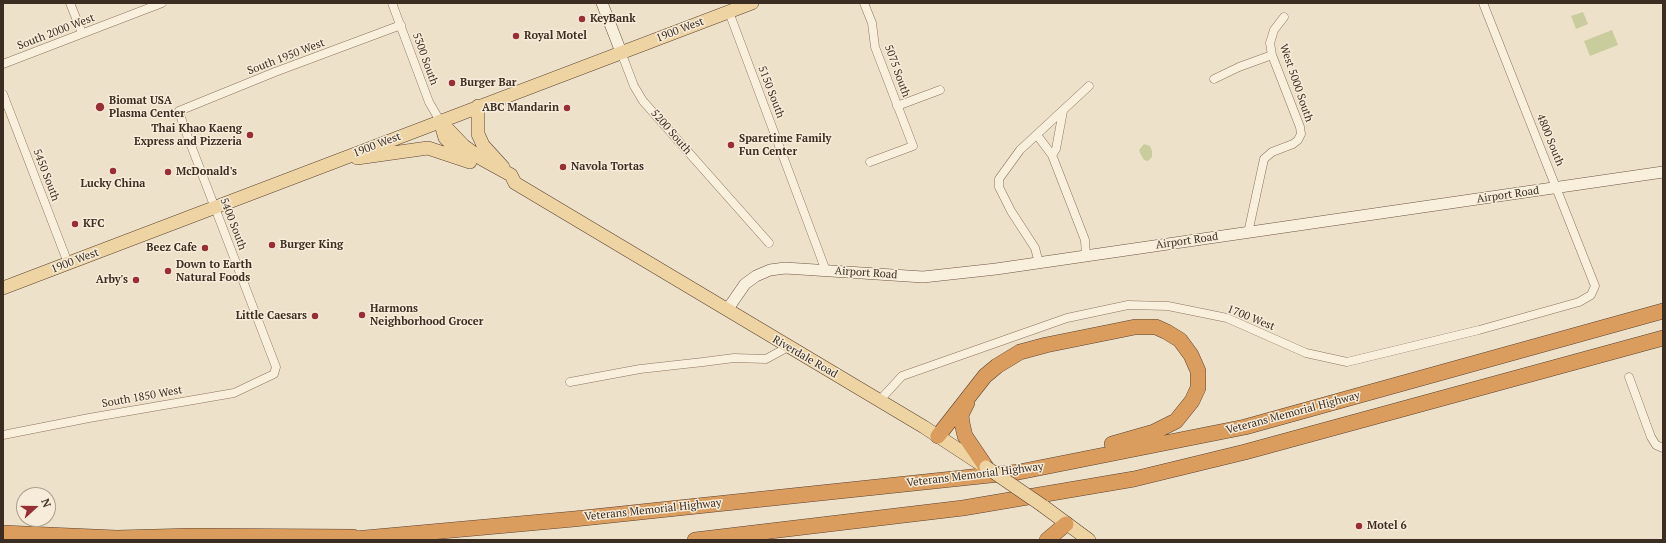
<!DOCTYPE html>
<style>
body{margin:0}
#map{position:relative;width:1666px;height:543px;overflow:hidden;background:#eee1c9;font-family:"PT Serif",serif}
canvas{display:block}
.frame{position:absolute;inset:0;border:4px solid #3b2d21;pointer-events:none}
.north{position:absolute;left:16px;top:487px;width:40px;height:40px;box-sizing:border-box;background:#f6ecd9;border:1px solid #aba08f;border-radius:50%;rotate:69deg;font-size:11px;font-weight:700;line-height:16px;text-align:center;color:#3b2d21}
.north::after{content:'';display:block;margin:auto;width:14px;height:18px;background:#992f35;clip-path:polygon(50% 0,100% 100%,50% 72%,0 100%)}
</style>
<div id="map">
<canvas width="1666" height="543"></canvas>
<div class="frame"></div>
<div class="north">N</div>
</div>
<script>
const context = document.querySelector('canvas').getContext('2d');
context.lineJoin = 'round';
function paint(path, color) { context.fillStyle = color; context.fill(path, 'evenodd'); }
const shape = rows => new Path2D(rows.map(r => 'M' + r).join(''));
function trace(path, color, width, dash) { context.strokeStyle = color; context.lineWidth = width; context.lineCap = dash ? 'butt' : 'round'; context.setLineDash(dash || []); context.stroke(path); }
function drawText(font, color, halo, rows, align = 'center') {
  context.font = font + ' "PT Serif",serif'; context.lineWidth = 3; context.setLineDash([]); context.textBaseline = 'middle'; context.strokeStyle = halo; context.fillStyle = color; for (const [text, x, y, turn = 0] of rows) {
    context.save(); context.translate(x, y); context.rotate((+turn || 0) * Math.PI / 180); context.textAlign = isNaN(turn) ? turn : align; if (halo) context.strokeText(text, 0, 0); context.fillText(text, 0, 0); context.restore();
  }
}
const green = shape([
 [1583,12,1588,24,1576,29,1571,16],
 [1612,30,1618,45,1590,56,1584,41],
 [1144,144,1150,146,1152,151,1152,157,1148,161,1144,160,1140,153,1139,150]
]);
const street = shape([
 [70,3,82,33],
 [392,3,429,102,440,121],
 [864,3,872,23,875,47,913,146,870,162],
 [729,12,826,271],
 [621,52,634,86,643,101,769,243],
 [3,64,162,3],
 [1214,79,1239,67,1272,55],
 [3,94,68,263],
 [897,106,940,90],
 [1063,111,1056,149,1052,155,1085,240,1086,256],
 [1037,135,1052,155],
 [1248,233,1264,159,1272,152,1293,144,1298,140,1301,134,1300,127,1272,55,1270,43,1274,30,1284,17],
 [1039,263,1035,248,1011,211,999,187,999,179,1020,150,1089,86],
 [1629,377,1651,437,1656,445,1663,448],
 [570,382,640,369,703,362,734,358,766,359,788,347],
 [879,401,902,376,1067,318,1128,305,1168,306,1227,318,1306,353,1347,362,1479,330,1579,302,1591,295,1595,286,1483,3],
 [3,435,89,418,234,393,274,374,276,367,184,127,179,111,275,72,401,25]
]);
const secondary = shape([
 [602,3,621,52],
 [727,310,745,284,756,276,770,270,785,268,923,277,996,269,1663,172]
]);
const primary = shape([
 [478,106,478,134,483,145,503,167],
 [440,121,464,146,482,159,511,175,515,183,924,427,985,467],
 [440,121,445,138,462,155],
 [357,158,428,148,470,162],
 [3,288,752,3],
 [1043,506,1089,540]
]);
const highway = shape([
 [967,403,961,415,962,423,965,436,986,467],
 [938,436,985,376,997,366,1020,352,1046,345,1135,327,1156,327,1167,332,1180,340,1191,355,1198,371,1198,388,1192,401,1176,421,1154,432,1112,444],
 [3,533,117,538,191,536,353,537],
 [343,540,574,519,1019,472,1245,427,1663,311],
 [695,540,963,508,1134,479,1245,452,1663,338],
 [1047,540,1066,524]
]);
const primaryBridge = shape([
 [986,467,1043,506]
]);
const markers = [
 [582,19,4,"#992f35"],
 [516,36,4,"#992f35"],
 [452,83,4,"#992f35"],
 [100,107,5,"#992f35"],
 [567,108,4,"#992f35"],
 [250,135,4,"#992f35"],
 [731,145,4,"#992f35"],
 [563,167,4,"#992f35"],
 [113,171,4,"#992f35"],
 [168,172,4,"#992f35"],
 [75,224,4,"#992f35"],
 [272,245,4,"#992f35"],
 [205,248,4,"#992f35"],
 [168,271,4,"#992f35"],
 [136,280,4,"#992f35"],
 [362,315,4,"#992f35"],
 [315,316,4,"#992f35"],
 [1359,526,4,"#992f35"]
];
const poiNames = [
 ["KeyBank",590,19],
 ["Royal Motel",524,36],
 ["Burger Bar",460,83],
 ["Biomat USA",109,101],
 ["Plasma Center",109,114],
 ["ABC Mandarin",559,108,"right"],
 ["Thai Khao Kaeng",242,129,"right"],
 ["Express and Pizzeria",242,142,"right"],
 ["Sparetime Family",739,139],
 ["Fun Center",739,152],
 ["Navola Tortas",571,167],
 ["McDonald's",176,172],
 ["Lucky China",113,184,"center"],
 ["KFC",83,224],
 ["Burger King",280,245],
 ["Beez Cafe",197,248,"right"],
 ["Down to Earth",176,265],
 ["Natural Foods",176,278],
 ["Arby's",128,280,"right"],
 ["Harmons",370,309],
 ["Neighborhood Grocer",370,322],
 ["Little Caesars",307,316,"right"],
 ["Motel 6",1367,526]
];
const streetNames = [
 ["1900 West",680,30,-21],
 ["South 2000 West",56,32,-21],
 ["South 1950 West",286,57,-21],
 ["5300 South",425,59,70],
 ["5075 South",897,71,70],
 ["West 5000 South",1296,83,71],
 ["5150 South",771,92,69],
 ["5200 South",671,132,49],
 ["4800 South",1550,140,68],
 ["1900 West",377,145,-21],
 ["5450 South",46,175,69],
 ["Airport Road",1508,195,-8],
 ["5400 South",233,224,69],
 ["Airport Road",1187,241,-8],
 ["1900 West",75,261,-21],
 ["Airport Road",866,273,4],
 ["1700 West",1251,318,22],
 ["Riverdale Road",805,357,30],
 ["South 1850 West",142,397,-10],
 ["Veterans Memorial Highway",1293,413,-15],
 ["Veterans Memorial Highway",975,475,-7],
 ["Veterans Memorial Highway",653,510,-6]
];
paint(green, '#c9cd9d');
trace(street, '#8b745e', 9);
trace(secondary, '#6d5541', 12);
trace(primary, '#594232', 14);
trace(highway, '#594232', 16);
trace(street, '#f9efdd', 8);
trace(secondary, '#f9efdd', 11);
trace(primary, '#efd4a3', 13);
trace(highway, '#da9d5e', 15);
trace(primaryBridge, '#594232', 14, []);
trace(primaryBridge, '#efd4a3', 13);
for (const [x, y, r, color] of markers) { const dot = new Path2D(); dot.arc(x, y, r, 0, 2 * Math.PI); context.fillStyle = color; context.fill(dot); trace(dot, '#f6ecd9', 1.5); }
drawText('bold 11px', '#3b2d21', '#f6ecd9', poiNames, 'left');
drawText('11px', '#3b2d21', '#f6ecd9', streetNames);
</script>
